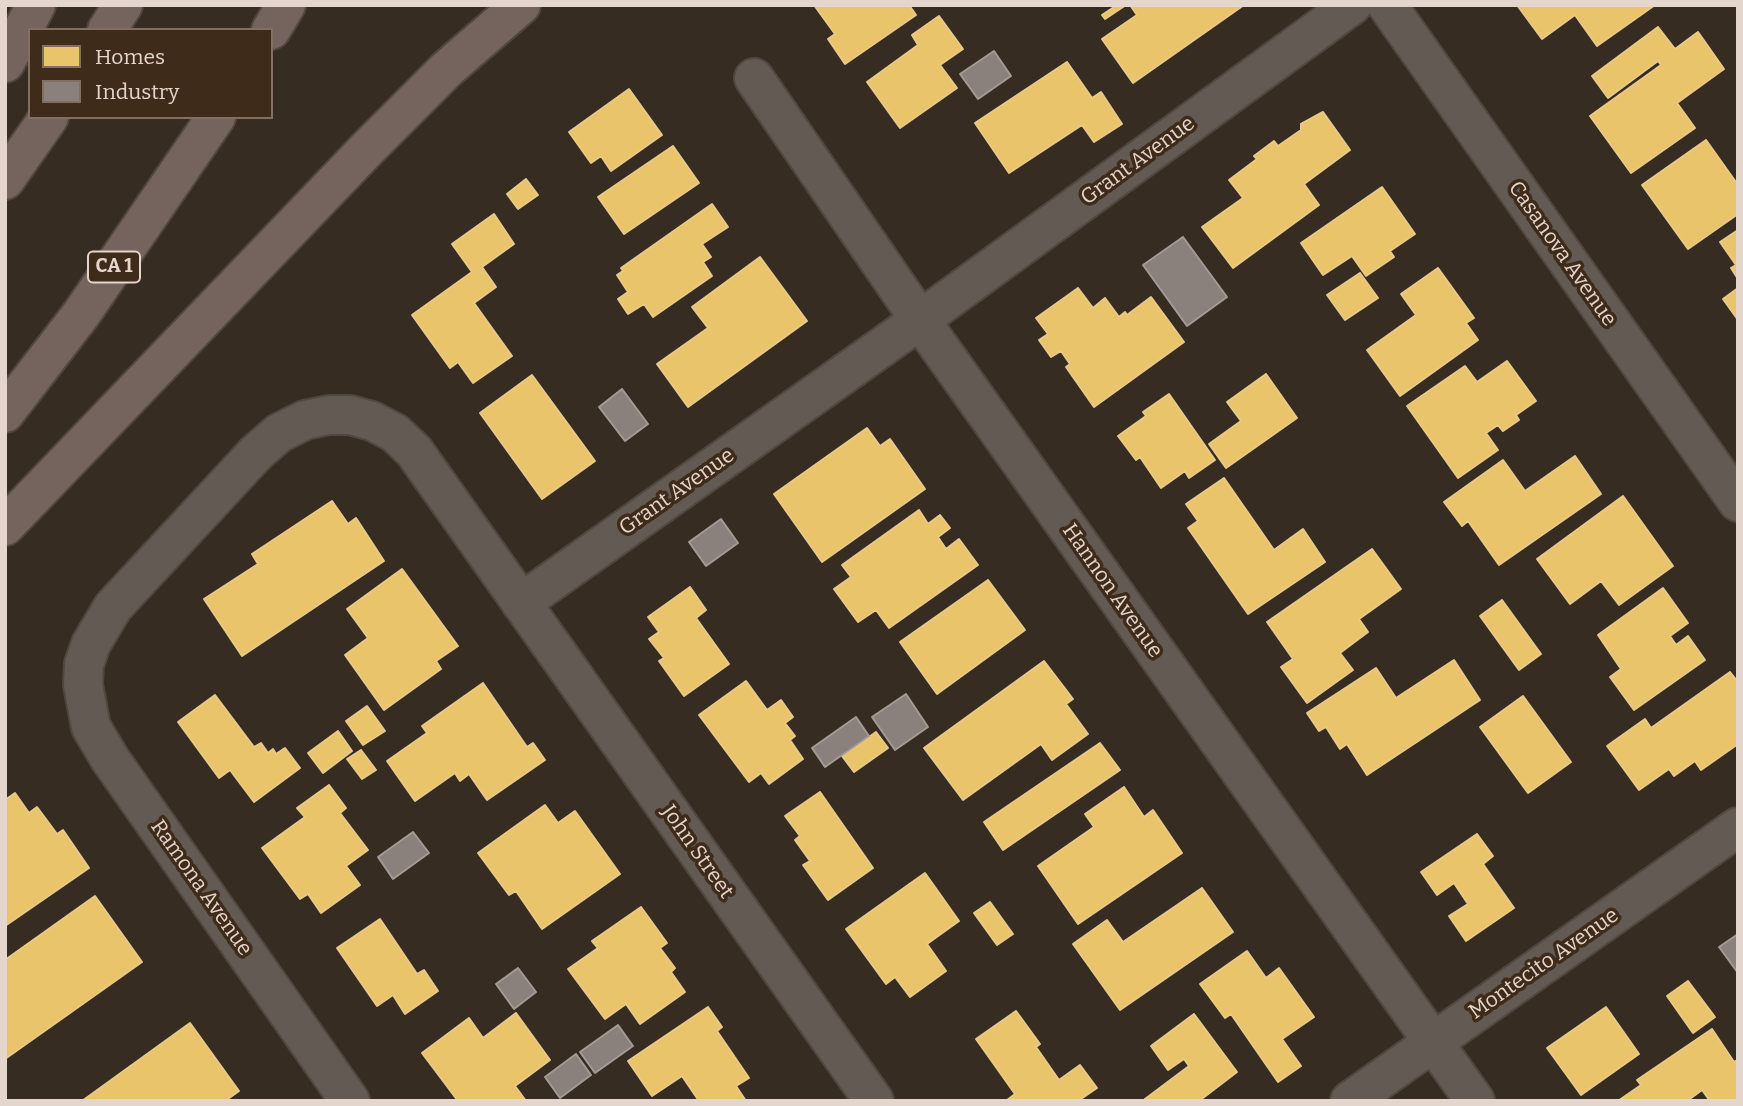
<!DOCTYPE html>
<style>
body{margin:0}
#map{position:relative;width:1743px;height:1106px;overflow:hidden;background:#372c22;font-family:Bitter,serif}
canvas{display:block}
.frame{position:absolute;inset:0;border:7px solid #e4d6cc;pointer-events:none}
.legend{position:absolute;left:28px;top:28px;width:245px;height:91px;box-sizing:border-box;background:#3f2b1a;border:2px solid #816f61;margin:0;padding:9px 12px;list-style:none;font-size:21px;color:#e4d6cc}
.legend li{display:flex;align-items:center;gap:14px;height:35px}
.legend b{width:35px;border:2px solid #816f61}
</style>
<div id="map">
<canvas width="1743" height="1106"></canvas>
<div class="frame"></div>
<ul class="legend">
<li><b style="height:19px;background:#e9c46a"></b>Homes</li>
<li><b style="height:19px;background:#8a817c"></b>Industry</li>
</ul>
</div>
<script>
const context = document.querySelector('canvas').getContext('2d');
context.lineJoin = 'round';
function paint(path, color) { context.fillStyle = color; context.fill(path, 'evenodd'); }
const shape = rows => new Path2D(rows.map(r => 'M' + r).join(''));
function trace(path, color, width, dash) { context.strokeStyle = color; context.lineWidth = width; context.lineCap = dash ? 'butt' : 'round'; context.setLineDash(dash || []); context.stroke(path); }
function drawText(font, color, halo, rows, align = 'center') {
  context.font = font + ' Bitter,serif'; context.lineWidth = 7; context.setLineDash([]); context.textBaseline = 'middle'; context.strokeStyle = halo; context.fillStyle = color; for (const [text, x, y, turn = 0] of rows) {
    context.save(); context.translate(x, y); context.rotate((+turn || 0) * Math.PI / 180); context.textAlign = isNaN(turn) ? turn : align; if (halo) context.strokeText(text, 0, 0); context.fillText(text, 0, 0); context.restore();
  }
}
const homes = shape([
 [814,5,909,5,916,15,845,64,828,39,835,34,814,5],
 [1117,5,1126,5,1105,19,1102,15,1117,5],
 [1130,5,1244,5,1133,83,1102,39,1137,15,1130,5],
 [1517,5,1655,5,1597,46,1575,15,1542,39,1517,5],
 [939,16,963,49,940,65,957,88,900,128,867,82,918,45,912,35,939,16],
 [1658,27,1675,49,1698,32,1724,69,1677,103,1695,128,1631,173,1590,116,1661,65,1658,61,1608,98,1592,76,1658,27],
 [1067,62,1092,98,1101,92,1122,124,1094,142,1082,125,1009,173,975,123,1067,62],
 [629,89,662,135,611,171,601,156,591,163,569,132,629,89],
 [1323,112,1350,150,1304,184,1319,205,1233,268,1202,227,1243,198,1229,180,1257,159,1254,156,1274,141,1278,146,1301,130,1301,124,1323,112],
 [1706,140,1738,185,1738,214,1688,249,1642,185,1706,140],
 [673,146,699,183,624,234,598,197,673,146],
 [526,179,538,195,518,209,507,194,526,179],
 [1382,187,1415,234,1390,251,1394,257,1366,276,1352,256,1323,275,1301,243,1382,187],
 [712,204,728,227,702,244,711,257,703,262,712,276,653,317,644,304,628,314,618,299,628,292,617,275,623,271,621,268,712,204],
 [494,214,514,244,482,267,496,287,474,303,512,356,473,383,458,362,450,368,412,315,472,272,452,244,494,214],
 [1738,230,1738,279,1731,268,1736,265,1720,242,1738,230],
 [760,257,807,321,688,407,657,364,708,328,692,307,760,257],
 [1438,268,1474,318,1466,323,1478,340,1400,396,1367,350,1416,315,1401,294,1438,268],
 [1360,273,1378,298,1345,320,1327,295,1360,273],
 [1078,288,1093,308,1105,298,1119,317,1125,312,1127,315,1151,297,1184,342,1094,407,1066,367,1070,364,1061,351,1051,357,1039,340,1048,334,1036,318,1078,288],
 [1738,288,1738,320,1723,299,1738,288],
 [1507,361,1536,401,1516,415,1519,420,1503,431,1498,425,1486,433,1498,450,1458,478,1407,406,1465,366,1477,382,1507,361],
 [1266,374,1297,418,1226,468,1209,444,1241,421,1227,402,1266,374],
 [532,375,595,461,542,499,480,413,532,375],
 [1169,394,1215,460,1189,478,1185,471,1161,488,1140,457,1136,460,1118,436,1146,416,1143,412,1169,394],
 [867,428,880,446,890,439,925,489,822,562,774,494,867,428],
 [1575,456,1601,494,1499,565,1468,521,1462,526,1444,502,1503,460,1525,491,1575,456],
 [1224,478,1274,550,1303,529,1325,562,1248,614,1188,528,1198,521,1186,504,1224,478],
 [1623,496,1673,566,1619,605,1601,581,1570,604,1537,559,1623,496],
 [332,501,348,524,356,518,384,561,242,656,204,599,258,564,252,554,332,501],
 [919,510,928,524,940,515,950,528,938,537,946,549,959,539,978,565,889,628,876,610,858,622,834,589,851,577,842,565,919,510],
 [1372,549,1401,589,1359,619,1368,632,1340,653,1353,670,1307,703,1281,667,1293,659,1267,622,1372,549],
 [402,569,458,646,436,661,441,669,384,710,345,655,368,638,347,609,402,569],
 [988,580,1025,630,937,694,900,642,988,580],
 [690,587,706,610,696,618,729,664,684,696,659,661,664,658,649,639,659,632,648,617,690,587],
 [1663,588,1688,623,1670,636,1676,645,1688,636,1705,660,1634,710,1610,677,1621,669,1598,635,1663,588],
 [1502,600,1541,654,1519,670,1480,616,1502,600],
 [1454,660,1480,700,1367,775,1347,744,1340,749,1326,727,1319,731,1307,713,1376,668,1396,698,1454,660],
 [1044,661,1073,699,1066,704,1088,734,1052,760,1041,744,963,800,924,748,1044,661],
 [1730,672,1738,682,1738,744,1701,770,1695,761,1674,776,1669,769,1639,790,1607,746,1645,719,1651,728,1730,672],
 [746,681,767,710,781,700,793,717,785,723,795,736,790,740,803,759,769,784,761,773,749,782,699,715,746,681],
 [483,683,527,747,533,743,545,760,487,800,469,774,460,781,455,773,415,801,387,761,427,733,422,726,483,683],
 [215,695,254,747,261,743,268,753,273,749,276,754,285,748,300,768,254,802,230,770,219,778,178,722,215,695],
 [1523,696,1571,762,1528,793,1480,727,1523,696],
 [367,706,385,731,363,745,346,721,367,706],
 [338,731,352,751,323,773,308,753,338,731],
 [876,732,888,748,854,772,842,756,876,732],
 [1100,743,1120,770,1003,850,984,822,1100,743],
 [361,750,376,770,362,779,347,759,361,750],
 [329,785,346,808,340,813,368,850,346,866,360,885,321,913,308,894,300,899,262,848,305,817,297,808,329,785],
 [1124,787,1144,817,1153,810,1182,853,1078,924,1038,866,1094,827,1085,814,1124,787],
 [820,792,873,868,828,900,803,865,810,861,795,840,800,836,785,816,820,792],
 [15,793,29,813,37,807,57,834,63,830,89,868,5,926,5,800,15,793],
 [545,805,558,823,575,811,620,874,542,929,516,891,509,895,478,853,545,805],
 [1477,834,1493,856,1483,864,1514,908,1466,941,1449,916,1468,904,1454,883,1437,895,1421,872,1477,834],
 [925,873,959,921,927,944,946,971,910,997,895,977,886,984,846,929,925,873],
 [1202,888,1233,932,1120,1010,1073,944,1107,920,1123,942,1202,888],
 [95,896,142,962,5,1059,5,960,95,896],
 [990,902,1013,934,997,945,974,913,990,902],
 [641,907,667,943,660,948,675,968,671,972,685,992,640,1024,626,1004,605,1019,568,969,598,948,592,941,641,907],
 [380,919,417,974,424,970,438,991,405,1014,393,995,377,1006,337,948,380,919],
 [1247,951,1266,978,1279,968,1314,1017,1282,1039,1301,1066,1278,1082,1231,1014,1225,1018,1200,984,1247,951],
 [1688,981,1715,1017,1693,1033,1667,996,1688,981],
 [708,1007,722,1027,717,1031,749,1078,736,1086,746,1101,699,1101,682,1076,652,1096,628,1061,708,1007],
 [1606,1007,1639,1054,1581,1095,1547,1048,1606,1007],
 [1016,1011,1040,1044,1036,1047,1059,1080,1080,1065,1097,1088,1078,1101,1006,1101,1015,1094,976,1039,1016,1011],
 [516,1013,550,1060,515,1086,526,1101,458,1101,422,1053,469,1018,483,1038,516,1013],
 [1194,1014,1237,1072,1199,1101,1146,1101,1145,1099,1189,1066,1184,1059,1168,1070,1151,1046,1194,1014],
 [190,1023,239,1091,225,1101,82,1101,190,1023],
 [1712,1029,1734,1062,1738,1060,1738,1101,1710,1101,1702,1090,1687,1101,1618,1101,1641,1085,1637,1080,1712,1029]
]);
const industry = shape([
 [994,51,1011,76,978,99,960,74,994,51],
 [1183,237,1227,297,1187,326,1143,265,1183,237],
 [622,389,648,424,625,441,599,407,622,389],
 [721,519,738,543,706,566,689,542,721,519],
 [906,694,928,727,895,750,872,717,906,694],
 [856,717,869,736,825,767,812,748,856,717],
 [413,832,429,853,393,879,378,857,413,832],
 [1738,934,1738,973,1719,947,1738,934],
 [518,968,536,992,514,1009,496,984,518,968],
 [618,1025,633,1046,595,1073,580,1052,618,1025],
 [576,1054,591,1075,560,1098,545,1077,576,1054]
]);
const minor = shape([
 [1387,5,1738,502],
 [754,78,920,320,1475,1101],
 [521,603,920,320,1352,5],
 [350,1101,110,759,91,727,83,685,84,664,91,644,113,607,256,453,279,433,305,420,329,415,350,415,372,421,395,433,414,451,874,1101],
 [1350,1101,1738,827]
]);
const highway = shape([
 [107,30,123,5],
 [271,30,286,5],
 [5,63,36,5],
 [5,180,49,117],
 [5,413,82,313,216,117],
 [5,526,367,149,447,69,521,5]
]);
const shields = [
 [114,267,52]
];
const shieldNames = [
 ["CA 1",114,267]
];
const streetNames = [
 ["Grant Avenue",1138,161,-36],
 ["Casanova Avenue",1562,254,55],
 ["Grant Avenue",677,492,-35],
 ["Hannon Avenue",1112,591,55],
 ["John Street",697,852,55],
 ["Ramona Avenue",201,888,55],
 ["Montecito Avenue",1544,964,-35]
];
paint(homes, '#e9c46a');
trace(homes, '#e8c987', 2);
paint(industry, '#8a817c');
trace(industry, '#a59a94', 2);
trace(minor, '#51473f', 42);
trace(highway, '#51473f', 42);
trace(minor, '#635a53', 38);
trace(highway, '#75635e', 38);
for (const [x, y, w] of shields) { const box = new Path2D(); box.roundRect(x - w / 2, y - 15.5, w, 31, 5); context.fillStyle = '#3f2b1a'; context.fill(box); trace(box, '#e4d6cc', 2); }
drawText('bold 19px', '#e4d6cc', null, shieldNames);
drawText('21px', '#e4d6cc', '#3f2b1a', streetNames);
</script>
